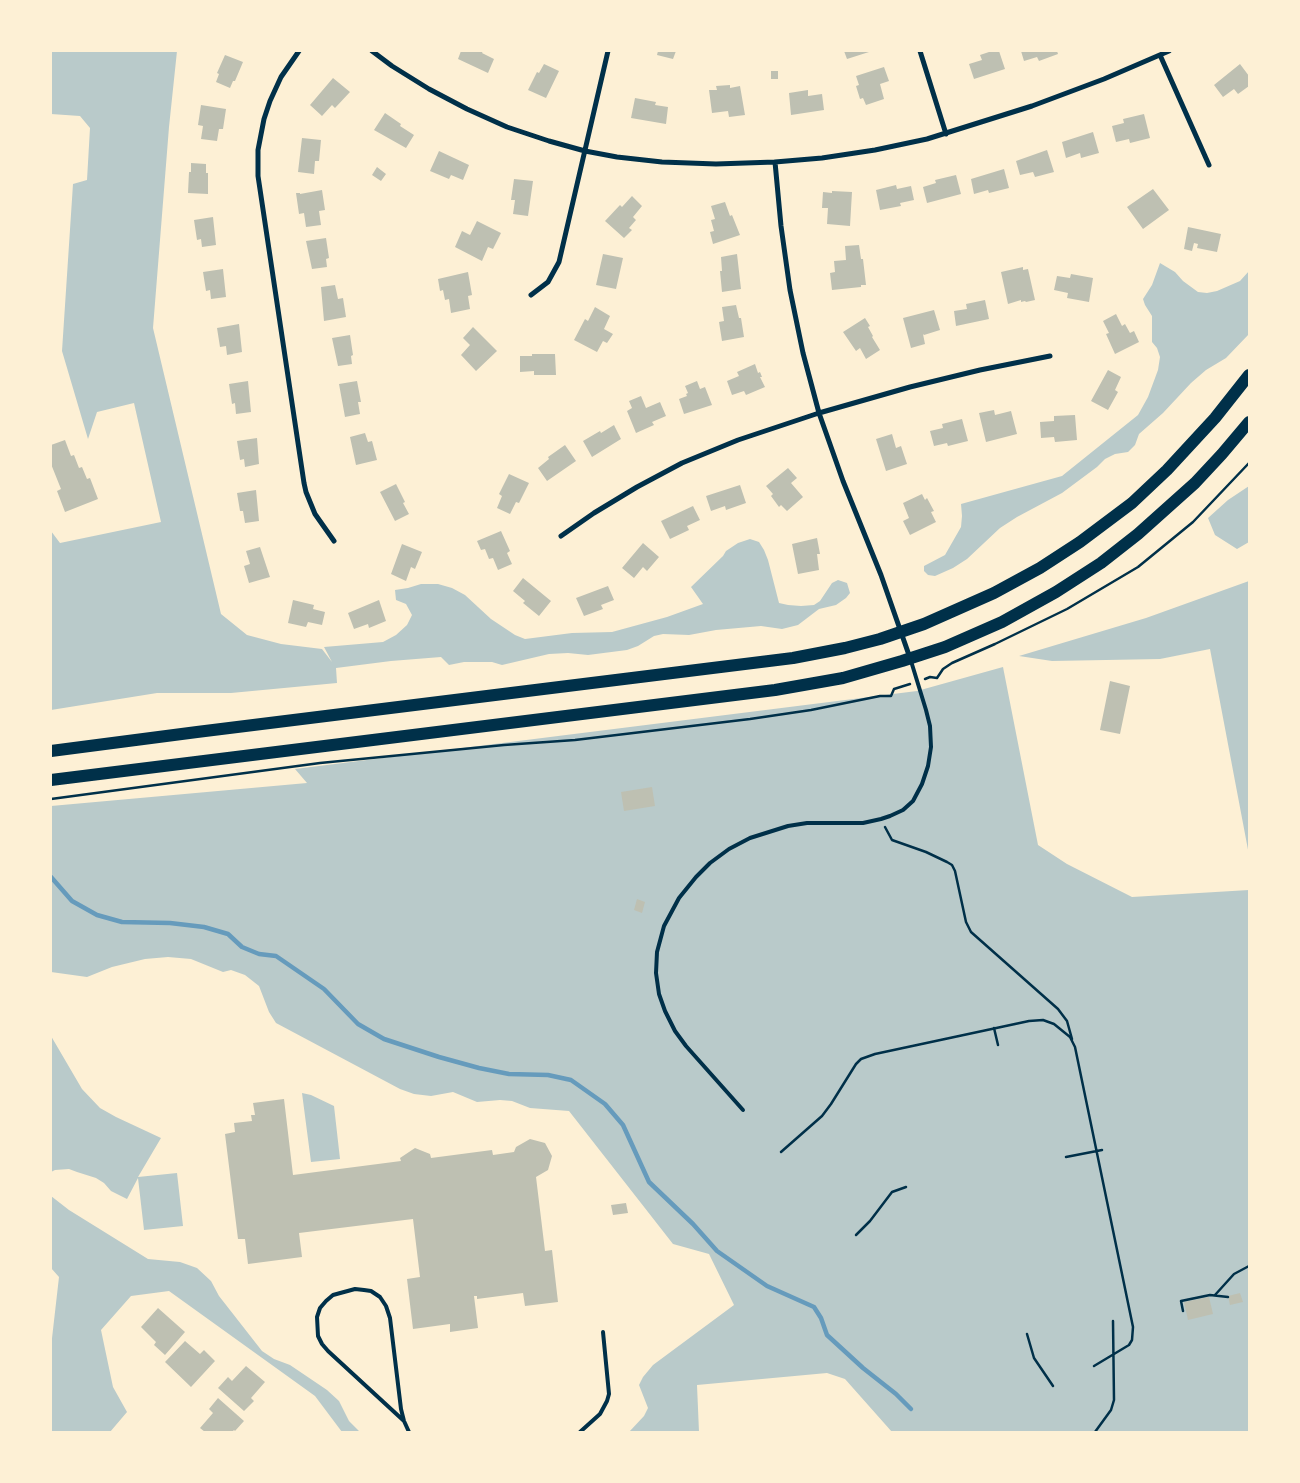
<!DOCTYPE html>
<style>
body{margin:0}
#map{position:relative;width:1300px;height:1483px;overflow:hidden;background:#fdf0d5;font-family:"Fira Sans",sans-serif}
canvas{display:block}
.frame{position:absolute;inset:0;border:52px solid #fdf0d5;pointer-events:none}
</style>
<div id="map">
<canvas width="1300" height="1483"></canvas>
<div class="frame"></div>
</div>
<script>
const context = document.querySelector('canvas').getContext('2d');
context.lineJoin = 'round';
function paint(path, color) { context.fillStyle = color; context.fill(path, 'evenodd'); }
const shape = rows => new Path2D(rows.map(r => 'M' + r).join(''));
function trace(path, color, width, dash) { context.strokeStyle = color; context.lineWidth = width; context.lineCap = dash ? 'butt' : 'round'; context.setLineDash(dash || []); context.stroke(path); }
const green = shape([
 [51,51,177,51,169,127,153,328,221,614,247,635,281,644,322,649,332,662,324,647,383,642,396,635,407,625,412,615,406,604,396,600,395,590,408,588,421,584,438,584,452,588,465,595,491,619,515,635,525,639,572,633,612,632,667,617,703,604,691,587,723,556,726,551,738,543,750,539,759,542,764,550,768,560,779,603,788,605,801,606,814,605,820,601,832,583,838,580,847,583,850,593,846,598,836,605,819,609,798,625,782,629,761,626,716,630,689,635,663,634,654,636,638,646,627,650,588,655,568,653,549,654,502,665,492,662,464,662,449,665,441,657,391,661,336,668,337,683,231,693,157,693,51,710,51,531,60,543,161,522,134,403,97,412,88,439,62,351,73,184,87,180,90,128,80,116,51,114],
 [1160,263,1175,272,1183,281,1198,292,1207,293,1217,291,1240,281,1249,271,1249,334,1226,358,1206,370,1191,383,1163,413,1139,434,1135,445,1128,452,1115,454,1105,459,1097,467,1062,493,1017,517,1000,528,967,559,953,568,935,576,928,575,924,571,924,566,945,555,961,527,962,516,961,504,1062,476,1138,415,1148,397,1158,370,1160,357,1157,348,1152,342,1152,316,1145,305,1143,299,1152,285],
 [1249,486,1249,542,1237,549,1215,535,1208,518,1228,500],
 [1249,581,1249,855,1210,649,1160,659,1052,661,1019,656,1146,618],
 [1003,667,1038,845,1067,864,1132,897,1249,890,1249,1432,892,1432,845,1379,827,1373,697,1385,699,1432,629,1432,644,1416,648,1408,639,1385,643,1377,653,1365,734,1305,709,1254,673,1244,569,1111,530,1108,512,1101,500,1100,477,1102,453,1092,431,1096,414,1094,400,1089,276,1023,269,1012,259,986,245,975,231,970,223,972,191,959,168,957,145,959,112,967,87,977,51,972,51,806,307,783,295,769,917,691],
 [51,1036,82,1089,100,1108,116,1117,161,1138,138,1177,177,1173,183,1226,144,1230,138,1178,127,1199,111,1191,104,1183,96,1178,77,1172,69,1169,55,1170,51,1172],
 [302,1093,311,1095,334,1106,340,1159,311,1162],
 [51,1196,69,1210,148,1259,180,1262,197,1268,211,1281,219,1296,262,1351,274,1359,290,1365,327,1390,339,1401,349,1421,360,1432,342,1432,315,1396,169,1291,131,1296,101,1330,113,1387,127,1412,110,1432,51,1432,51,1347,59,1277,51,1268]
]);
const stream = shape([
 [51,877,72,901,97,915,122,922,170,923,204,927,228,934,242,947,259,954,276,956,324,989,358,1024,384,1039,439,1057,479,1068,509,1074,548,1075,571,1080,605,1104,623,1125,649,1182,693,1224,717,1251,767,1286,814,1307,821,1318,827,1335,863,1368,896,1394,911,1409]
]);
const building = shape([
 [461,51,483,51,482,53,494,59,488,73,458,59],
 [658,51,676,51,673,59,657,55],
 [844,51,869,51,869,52,847,59],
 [992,51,999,51,1005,69,974,79,969,64,982,60,980,55],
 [1021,51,1057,51,1058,54,1039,61,1037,57,1024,61],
 [225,55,243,62,235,81,233,81,230,88,216,82,219,74,217,73],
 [544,64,559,71,546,98,528,90,537,72,539,73],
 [1240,64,1249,76,1249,86,1238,94,1234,89,1223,97,1214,85],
 [884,67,889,81,880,84,884,99,866,105,863,98,860,99,856,86,859,85,856,76],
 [771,71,778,71,778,79,771,79],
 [333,78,350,92,335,108,332,105,322,116,310,105],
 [730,85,730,88,740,86,745,115,729,117,728,111,712,113,709,90,717,90,716,86],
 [808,90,808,96,822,94,824,110,791,115,789,93],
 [635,98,656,102,655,105,668,107,666,124,631,118],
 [201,105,226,109,223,129,219,129,217,141,201,139,203,126,198,125],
 [385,113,401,124,400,126,414,135,406,148,374,130],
 [1144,114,1150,138,1130,143,1129,139,1116,142,1112,126,1124,123,1123,119],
 [1093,132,1099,153,1081,158,1080,153,1066,158,1062,142],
 [302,138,321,140,319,161,315,161,314,174,298,172],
 [1047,150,1054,172,1035,177,1033,172,1020,175,1016,161],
 [439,151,469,165,463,180,451,175,449,179,430,171],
 [191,163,206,164,206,173,208,173,208,194,188,193,189,172,191,172],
 [377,167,386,174,381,181,372,175],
 [1004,169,1009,188,989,193,988,190,974,194,971,179],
 [956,175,961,194,927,203,923,187,936,183,935,180],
 [514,179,533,181,528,216,513,214,515,200,511,200],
 [896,185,897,189,911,186,914,200,900,203,901,206,880,210,876,190],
 [1153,189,1169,210,1143,229,1127,207],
 [322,190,325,210,319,211,321,225,306,227,304,213,299,214,296,193,300,193,300,194],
 [832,191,852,192,850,226,827,224,828,208,822,208,823,192,832,193],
 [632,196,642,206,633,217,636,220,629,228,632,230,624,238,605,221,620,205,622,207],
 [725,202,730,216,732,215,740,235,713,244,710,232,714,231,711,220,715,219,711,206],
 [213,217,216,245,202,247,201,239,197,240,194,220],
 [477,221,501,233,493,249,488,247,482,261,455,247,462,231,470,235],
 [1188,227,1221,234,1217,252,1197,248,1198,244,1194,243,1192,251,1184,249],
 [326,238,329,258,326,259,327,267,312,269,306,241],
 [859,245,861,259,863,259,866,285,861,285,861,287,832,290,830,273,835,272,834,261,846,260,845,246],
 [603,254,623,258,616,289,596,285],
 [737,254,741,289,722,292,720,271,722,271,721,257],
 [1023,267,1023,270,1028,269,1035,300,1026,302,1025,301,1021,302,1021,300,1008,304,1001,272],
 [223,269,226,297,211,299,210,290,206,291,203,272],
 [468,272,472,295,468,296,470,309,451,313,449,299,445,300,443,290,440,291,438,279],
 [1071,274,1093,278,1089,302,1067,298,1068,293,1054,290,1057,276,1070,278],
 [335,285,338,299,343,298,346,317,324,321,321,287],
 [985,300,989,319,956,326,954,311,967,309,966,304],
 [736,305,739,318,741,318,744,337,722,341,719,322,724,321,722,307],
 [595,307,610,316,604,329,613,334,607,343,603,341,597,352,574,340,585,319,588,321],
 [934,310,940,330,924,335,923,334,925,344,911,348,903,318],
 [1116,314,1122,326,1125,324,1130,333,1134,331,1139,342,1115,354,1106,334,1109,333,1103,321],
 [865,318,870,326,868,327,873,336,872,337,880,350,866,359,860,348,856,351,843,332],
 [239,324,242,352,227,355,226,346,220,347,217,328],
 [473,327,497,351,476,371,461,355,470,345,463,338],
 [350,335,353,355,351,356,352,364,338,366,332,338],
 [532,354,555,354,556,375,534,375,534,371,520,372,520,356,532,356],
 [755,364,758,373,760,372,762,377,760,377,765,387,746,395,744,391,732,395,727,381,739,376,737,372],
 [1108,370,1121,377,1115,390,1118,392,1108,410,1091,401],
 [248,381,251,412,236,414,235,403,232,404,229,384],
 [357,381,361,402,358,402,360,414,345,417,339,384],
 [697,381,700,389,705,387,712,405,684,414,679,399,687,396,686,394,688,393,685,386],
 [641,396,646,408,660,402,666,416,652,422,654,425,636,433,627,411,632,408,629,401],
 [994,410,995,415,1011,411,1017,434,986,442,979,413],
 [1075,415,1077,440,1055,442,1054,437,1041,438,1040,422,1054,421,1054,416],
 [962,419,968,441,948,446,947,443,934,446,930,431,943,428,942,424],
 [614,425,621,439,592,457,583,441,600,431,601,433],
 [365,433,368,442,372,441,377,460,356,465,350,437],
 [892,434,896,448,901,446,907,464,886,471,876,439],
 [257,438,259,464,245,467,244,459,240,460,237,441],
 [65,440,71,456,74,455,79,468,82,467,87,479,90,478,98,499,65,512,57,491,61,489,51,464,51,445],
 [565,445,576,461,547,481,538,468,549,459,548,457],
 [788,468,797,478,791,483,803,497,787,511,781,505,779,507,771,496,773,494,766,486],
 [509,474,529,483,519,503,516,502,510,514,497,508,502,496,499,494],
 [396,484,405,502,403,503,409,514,395,521,380,492],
 [740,485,746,503,726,510,725,506,711,511,706,496],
 [256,490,259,521,245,523,243,511,240,511,237,493],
 [922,494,925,500,927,498,934,511,931,512,936,522,910,535,903,521,909,518,903,503],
 [693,506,700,520,687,526,689,530,670,539,661,521],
 [501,531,510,551,507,553,512,564,498,570,493,558,489,559,485,549,481,550,477,541],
 [817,538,820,554,817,554,819,570,798,574,792,544],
 [643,543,659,557,647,571,643,567,634,578,622,568],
 [402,544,422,552,415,569,411,567,406,581,391,574],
 [260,547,270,577,249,583,244,566,250,564,246,551],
 [523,578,551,601,539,616,523,603,525,601,513,591],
 [608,586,614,600,601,605,603,609,584,616,576,598],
 [293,600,314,605,313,609,325,612,322,625,308,622,306,627,288,623],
 [379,600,386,621,369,628,368,624,354,629,348,613],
 [1110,681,1130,686,1120,734,1100,730],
 [652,787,655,806,624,811,621,792],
 [637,899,645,902,642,913,634,910],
 [284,1099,293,1175,401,1161,400,1158,415,1148,430,1154,431,1158,492,1150,493,1155,514,1152,516,1147,530,1139,545,1143,552,1156,548,1170,536,1177,545,1251,552,1250,558,1302,525,1306,523,1293,477,1299,477,1296,474,1296,478,1328,450,1332,450,1324,413,1329,407,1279,420,1277,413,1219,299,1233,302,1257,248,1264,245,1239,238,1239,225,1134,235,1132,234,1123,252,1121,251,1115,255,1115,253,1103],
 [626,1203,628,1213,613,1215,611,1205],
 [1240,1293,1243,1302,1230,1305,1228,1296],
 [1209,1297,1213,1314,1188,1320,1184,1302],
 [158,1308,185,1332,165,1355,154,1345,156,1342,141,1327],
 [185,1341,200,1354,204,1350,215,1361,191,1387,165,1362],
 [246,1366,265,1382,251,1398,254,1401,244,1411,218,1388,228,1377,232,1381],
 [218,1398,244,1421,235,1431,234,1430,232,1432,205,1432,200,1428,213,1413,209,1409]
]);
const path = shape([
 [925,679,930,677,937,678,943,669,952,663,995,644,1067,609,1138,567,1193,522,1249,463],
 [51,799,320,763,504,745,575,740,750,719,811,710,880,696,891,696,894,689,910,684],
 [885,827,892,840,926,852,947,862,952,865,955,871,966,922,971,932,1058,1009,1067,1021,1072,1039],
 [994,1028,998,1045],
 [781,1152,822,1116,831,1104,856,1064,861,1059,875,1054,1029,1021,1043,1020,1054,1024,1070,1037,1075,1047,1133,1327,1132,1340,1129,1345,1094,1366],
 [1066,1157,1102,1150],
 [856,1235,870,1221,892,1192,906,1187],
 [1215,1295,1234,1274,1249,1266],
 [1183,1311,1181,1301,1210,1295,1228,1297],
 [1027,1334,1034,1358,1053,1386],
 [1095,1432,1111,1410,1114,1400,1113,1321]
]);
const service = shape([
 [743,1110,686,1046,675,1031,665,1011,659,994,656,973,657,952,664,926,679,898,696,877,710,863,729,849,750,838,788,826,807,823,863,823,881,819,890,816,903,810,913,801,922,784,928,766,931,747,930,726,926,710,911,661],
 [404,1421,328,1351,322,1344,318,1336,317,1317,320,1308,326,1301,333,1295,355,1289,364,1290,371,1291,380,1297,386,1306,390,1318,401,1409,404,1421,409,1432],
 [580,1432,600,1414,607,1401,609,1394,603,1332]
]);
const minor = shape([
 [299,51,281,77,270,101,264,119,258,150,258,176,304,483,306,492,315,514,334,541],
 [372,51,392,66,429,89,467,109,507,127,549,141,585,151,617,157,662,162,716,164,775,162,822,158,875,150,927,139,1032,106,1104,79,1169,51],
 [920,51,946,134],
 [1160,55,1209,165],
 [775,162,781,226,790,290,803,353,819,413,843,481,881,575,910,658],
 [531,295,548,282,559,262,608,51],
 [561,536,594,513,637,487,682,463,738,440,819,413,910,387,980,370,1050,356]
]);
const primary = shape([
 [51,751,197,732,793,658,845,648,880,639,924,624,994,593,1040,568,1080,542,1132,503,1167,470,1215,418,1249,375],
 [51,780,775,690,843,678,902,661,945,647,1002,622,1056,592,1101,563,1138,534,1195,483,1222,454,1249,422]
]);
paint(green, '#b9caca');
trace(stream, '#669bbc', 4.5);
paint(building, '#bec0b2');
trace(path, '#003049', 2.5);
trace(service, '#003049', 4);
trace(minor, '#003049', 5);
trace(primary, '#003049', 12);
</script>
